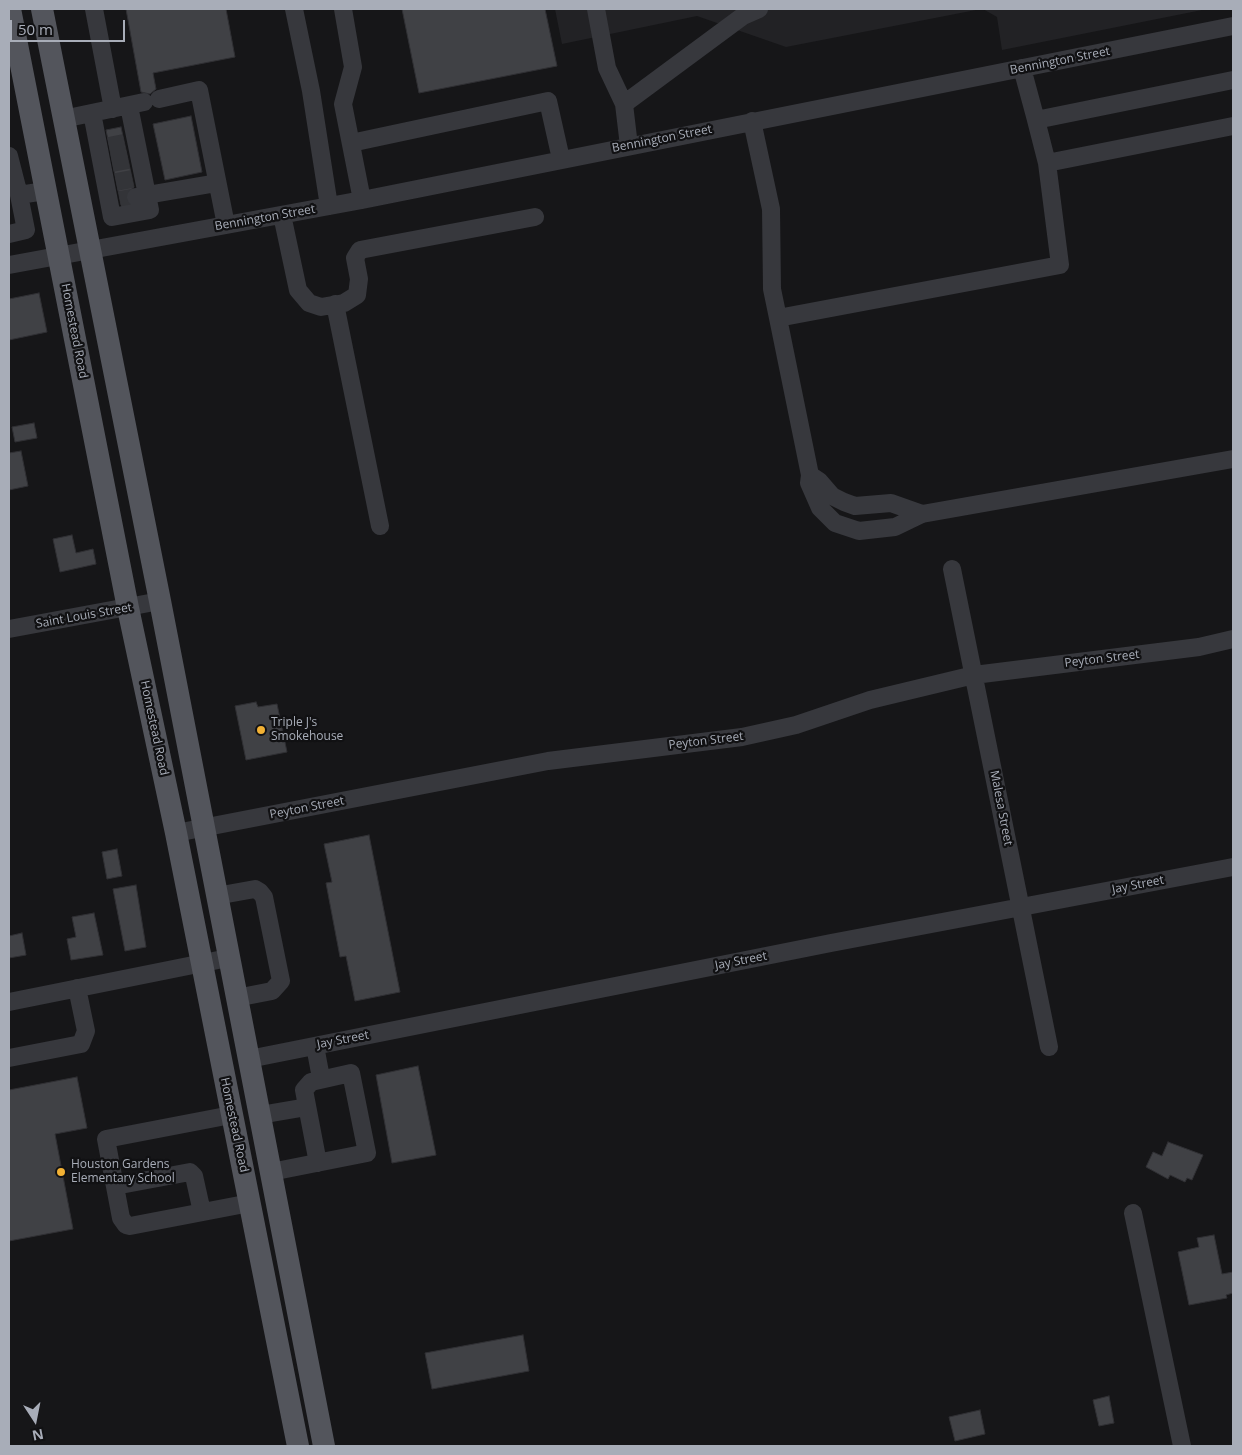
<!DOCTYPE html>
<style>
body{margin:0}
#map{position:relative;width:1242px;height:1455px;overflow:hidden;background:#161618;font-family:"Open Sans",sans-serif}
canvas{display:block}
.frame{position:absolute;inset:0;border:10px solid #a8adb8;pointer-events:none}
.north{position:absolute;left:10px;top:1395px;width:50px;height:50px;-webkit-text-stroke:4px #111113;paint-order:stroke;rotate:169deg;font-size:14px;font-weight:700;line-height:20px;text-align:center;color:#a8adb8}
.north::after{content:'';display:block;margin:auto;width:18px;height:22px;background:#a8adb8;clip-path:polygon(50% 0,100% 100%,50% 72%,0 100%)}
.scale{position:absolute;left:10px;top:20px;width:115px;height:22px;box-sizing:border-box;border:2px solid #a8adb8;border-top:0;padding-left:6px;font-size:15px;line-height:18px;white-space:nowrap;color:#a8adb8;-webkit-text-stroke:4px #111113;paint-order:stroke}
</style>
<div id="map">
<canvas width="1242" height="1455"></canvas>
<div class="frame"></div>
<div class="north">N</div>
<div class="scale">50 m</div>
</div>
<script>
const context = document.querySelector('canvas').getContext('2d');
context.lineJoin = 'round';
function paint(path, color) { context.fillStyle = color; context.fill(path, 'evenodd'); }
const shape = rows => new Path2D(rows.map(r => 'M' + r).join(''));
function trace(path, color, width, dash) { context.strokeStyle = color; context.lineWidth = width; context.lineCap = dash ? 'butt' : 'round'; context.setLineDash(dash || []); context.stroke(path); }
function drawText(font, color, halo, rows, align = 'center') {
  context.font = font + ' "Open Sans",sans-serif'; context.lineWidth = 4.5; context.setLineDash([]); context.textBaseline = 'middle'; context.strokeStyle = halo; context.fillStyle = color; for (const [text, x, y, turn = 0] of rows) {
    context.save(); context.translate(x, y); context.rotate((+turn || 0) * Math.PI / 180); context.textAlign = isNaN(turn) ? turn : align; if (halo) context.strokeText(text, 0, 0); context.fillText(text, 0, 0); context.restore();
  }
}
const built = shape([
 [555,9,981,9,786,47,697,16,562,44],
 [983,9,1207,9,1002,50,997,17]
]);
const building = shape([
 [126,9,226,9,235,57,153,73,156,89,150,94,141,92,126,9],
 [402,9,545,9,557,66,419,93,402,9],
 [191,116,202,172,165,180,153,124,191,116],
 [121,127,134,187,126,194,128,203,121,205,106,130,121,127],
 [39,293,47,332,9,340,9,299,39,293],
 [34,423,37,438,15,442,12,427,34,423],
 [21,451,28,486,9,490,9,453,21,451],
 [72,535,76,553,93,549,96,564,60,572,53,539,72,535],
 [256,702,258,707,277,704,287,752,246,760,235,706,256,702],
 [369,835,400,992,355,1001,346,956,340,957,326,883,332,882,324,844,369,835],
 [117,849,122,876,107,879,102,852,117,849],
 [136,885,146,947,125,951,113,889,136,885],
 [94,913,103,955,71,960,67,939,76,937,72,917,94,913],
 [22,933,26,955,9,958,9,936,22,933],
 [418,1066,436,1155,392,1163,376,1075,418,1066],
 [77,1077,87,1128,55,1134,73,1229,9,1241,9,1090,77,1077],
 [1168,1142,1203,1155,1192,1180,1187,1178,1185,1182,1170,1175,1168,1179,1146,1167,1153,1152,1162,1156,1168,1142],
 [1214,1235,1222,1274,1233,1272,1233,1293,1226,1295,1227,1298,1189,1305,1178,1252,1199,1247,1197,1238,1214,1235],
 [523,1335,529,1371,432,1389,425,1353,523,1335],
 [1109,1396,1114,1423,1099,1426,1093,1400,1109,1396],
 [980,1410,985,1434,955,1441,949,1417,980,1410]
]);
const minorTunnel = shape([
 [109,146,124,143],
 [112,163,128,160],
 [116,182,132,179],
 [120,200,136,197]
]);
const minor = shape([
 [94,9,113,109],
 [294,9,311,91,329,206],
 [343,9,353,67,343,104,362,200],
 [596,9,607,68,624,104,629,146],
 [1022,68,1036,120,1233,80],
 [159,99,199,90,226,225],
 [624,104,743,16,759,9],
 [129,106,147,195,217,183],
 [92,113,112,217,150,210,147,195,136,197],
 [63,119,144,102],
 [752,121,771,209,772,289,778,318,1060,265,1047,163,1036,120],
 [351,143,548,101,561,159],
 [9,156,19,195,45,191],
 [1047,163,1233,126],
 [282,215,298,290,309,303,321,307,344,303,357,295,359,279,355,258,360,250,535,217],
 [9,234,26,230,19,195],
 [9,265,362,200,1233,26],
 [335,304,380,526],
 [778,318,810,475],
 [922,514,891,503,855,506,844,502,832,496,819,481,810,475,809,483,820,508,835,523,859,531,895,527,922,514,1233,459],
 [952,569,1049,1047],
 [9,629,160,601],
 [176,833,548,761,742,737,796,725,870,700,974,675,1199,647,1233,639],
 [216,896,255,889,260,892,264,897,281,981,272,991,236,998],
 [9,1002,228,958],
 [315,1046,321,1078],
 [9,1058,81,1044,86,1031,77,988],
 [249,1059,831,943,1233,867],
 [231,1115,106,1139,121,1218,126,1225,130,1226,250,1203],
 [260,1115,307,1107],
 [271,1172,367,1153,351,1073,311,1082,304,1090,318,1163],
 [115,1186,190,1172,194,1176,202,1212],
 [1133,1213,1182,1446]
]);
const major = shape([
 [10,9,128,608,176,833,298,1446],
 [42,9,160,601,324,1446]
]);
const markers = [
 [261,730,5,"#f2b134"],
 [61,1172,5,"#f2b134"]
];
const streetNames = [
 ["Bennington Street",1060,61,-11],
 ["Bennington Street",662,139,-11],
 ["Bennington Street",265,218,-10],
 ["Homestead Road",74,331,79],
 ["Saint Louis Street",84,616,-10],
 ["Peyton Street",1102,659,-7],
 ["Homestead Road",154,728,78],
 ["Peyton Street",706,741,-7],
 ["Peyton Street",307,808,-11],
 ["Malesa Street",1001,808,79],
 ["Jay Street",1138,885,-11],
 ["Jay Street",741,961,-11],
 ["Jay Street",343,1040,-11],
 ["Homestead Road",234,1125,78]
];
const poiNames = [
 ["Triple J's",271,723],
 ["Smokehouse",271,737],
 ["Houston Gardens",71,1165],
 ["Elementary School",71,1179]
];
paint(built, '#222225');
paint(building, '#404145');
trace(building, '#303034', 1);
trace(minorTunnel, '#333438', 18, [18, 9]);
trace(minor, '#37383d', 18);
trace(major, '#53555c', 22);
for (const [x, y, r, color] of markers) { const dot = new Path2D(); dot.arc(x, y, r, 0, 2 * Math.PI); context.fillStyle = color; context.fill(dot); trace(dot, '#111113', 2); }
drawText('12px', '#a8adb8', '#111113', streetNames);
drawText('12px', '#a8adb8', '#111113', poiNames, 'left');
</script>
